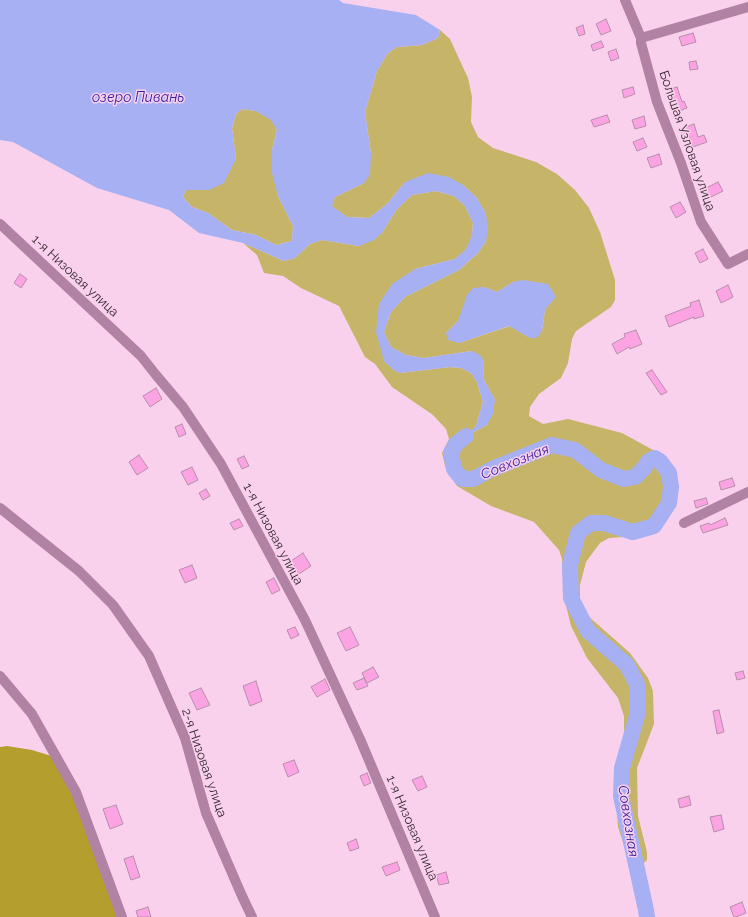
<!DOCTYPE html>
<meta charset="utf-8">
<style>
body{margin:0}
canvas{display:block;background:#fad1ed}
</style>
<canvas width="748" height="917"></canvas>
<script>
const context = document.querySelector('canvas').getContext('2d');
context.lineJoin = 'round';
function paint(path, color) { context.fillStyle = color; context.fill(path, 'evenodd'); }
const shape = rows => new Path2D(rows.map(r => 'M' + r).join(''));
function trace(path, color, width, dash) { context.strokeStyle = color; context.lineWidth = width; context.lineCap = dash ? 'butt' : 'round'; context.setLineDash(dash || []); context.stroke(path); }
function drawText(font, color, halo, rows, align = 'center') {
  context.font = font + ' Raleway,sans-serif'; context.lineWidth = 3; context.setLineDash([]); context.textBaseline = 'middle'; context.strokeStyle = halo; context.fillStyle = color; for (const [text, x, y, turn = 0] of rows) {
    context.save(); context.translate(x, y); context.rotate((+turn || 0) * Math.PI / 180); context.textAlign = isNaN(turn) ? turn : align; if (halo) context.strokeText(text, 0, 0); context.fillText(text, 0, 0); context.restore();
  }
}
const green = shape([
 [440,30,450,39,468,78,472,97,471,122,478,137,493,148,536,162,557,174,575,190,589,208,600,232,615,280,615,300,611,307,576,331,572,339,568,363,561,378,539,394,530,407,529,416,543,424,568,419,622,433,653,450,671,464,675,488,671,506,656,529,637,536,609,538,600,543,586,562,580,585,580,599,587,615,630,653,648,678,653,691,654,724,637,768,638,816,647,852,647,860,643,864,636,865,628,858,618,827,616,796,618,768,624,740,624,716,618,698,587,658,571,626,564,597,562,559,559,550,534,522,491,506,457,486,445,466,442,453,449,439,446,429,433,415,392,387,375,364,365,357,339,306,301,288,283,276,264,273,257,255,243,243,284,261,295,258,310,244,322,240,359,246,382,233,397,209,412,195,436,191,454,196,465,206,473,223,472,235,467,249,455,259,415,269,379,304,384,361,396,371,400,373,450,367,461,368,471,373,477,382,483,402,476,426,468,435,487,425,495,400,483,378,484,361,472,351,424,358,406,355,391,347,384,332,391,312,405,297,459,270,478,253,486,241,486,214,476,197,463,185,405,182,387,204,369,218,347,217,331,206,335,197,364,183,371,154,365,112,377,71,388,53,397,47,422,45,438,38],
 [513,282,545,310,542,331,530,338,510,326,459,343,446,333,458,321,484,287,497,292],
 [242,109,256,111,272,120,277,130,272,149,278,196,293,226,292,241,276,245,256,235,232,230,208,213,192,207,183,197,186,190,209,190,236,159,232,128,236,114]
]);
const forest = shape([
 [7,746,32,750,58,758,122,917,0,917,0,747]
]);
const water = shape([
 [0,0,339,0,343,3,416,15,440,30,438,38,422,45,397,47,388,53,377,71,365,112,371,154,370,175,364,183,335,197,332,206,347,217,369,218,387,204,405,182,428,173,449,177,463,185,476,197,486,214,488,229,486,241,478,253,459,270,405,297,391,312,384,332,391,347,406,355,424,358,472,351,480,355,484,361,483,378,495,400,493,414,487,425,466,436,476,426,483,402,477,382,471,373,461,368,450,367,400,373,395,371,384,361,376,332,379,304,392,284,415,269,455,259,466,249,472,235,473,223,465,206,454,196,436,191,412,195,397,209,382,233,374,240,359,246,322,240,310,244,295,258,284,261,243,243,199,233,169,210,97,188,13,142,0,140],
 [242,109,256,111,271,120,277,130,272,149,272,173,278,196,293,226,292,241,276,245,256,235,232,230,208,213,192,207,183,197,186,190,209,190,224,183,236,159,232,128,236,114],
 [523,280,548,284,556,297,545,310,542,331,537,338,530,338,509,326,459,343,448,340,446,333,458,321,467,295,473,288,484,287,497,292,513,282]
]);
const river = shape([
 [466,436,456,444,451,453,454,469,462,479,473,479,492,469,552,445,575,450,601,470,624,479,635,477,644,468,649,461,655,458,660,461,669,473,671,487,669,503,654,526,633,532,604,523,591,523,578,533,570,565,571,598,588,631,627,665,637,684,637,716,622,768,621,796,646,910,647,917]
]);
const building = shape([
 [606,19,611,31,601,35,596,24,606,19],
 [583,25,585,34,579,36,576,28,583,25],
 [693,33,696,42,682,46,679,37,693,33],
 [601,41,604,47,593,51,591,45,601,41],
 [616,49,619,58,611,61,608,52,616,49],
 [696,61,698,69,690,70,689,62,696,61],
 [633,87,635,94,624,98,622,90,633,87],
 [677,87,682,102,684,101,687,108,674,113,672,105,673,105,668,90,677,87],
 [607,115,610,122,594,127,591,120,607,115],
 [644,116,646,126,635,129,632,120,644,116],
 [694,124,698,137,704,135,707,142,693,147,689,135,683,137,680,129,694,124],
 [643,138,647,147,637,151,633,142,643,138],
 [659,154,662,164,651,168,647,158,659,154],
 [718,182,723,191,709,198,704,189,718,182],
 [680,202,686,212,676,218,670,207,680,202],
 [703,249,708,259,700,263,695,253,703,249],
 [20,274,27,279,21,288,14,283,20,274],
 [728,285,733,297,721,303,716,291,728,285],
 [699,300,704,316,694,319,694,317,669,327,665,316,691,306,690,303,699,300],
 [636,330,642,344,630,349,629,347,617,354,612,344,625,337,624,334,636,330],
 [652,370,667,392,661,395,646,373,652,370],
 [156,388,162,399,150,407,143,396,156,388],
 [182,424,186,434,179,437,175,427,182,424],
 [139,455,148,468,137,475,129,462,139,455],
 [244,456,249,466,242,469,237,459,244,456],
 [192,467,198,480,188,485,181,472,192,467],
 [732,478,735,486,721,490,719,482,732,478],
 [206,489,210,496,203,500,199,493,206,489],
 [706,498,708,504,696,508,694,501,706,498],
 [725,518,728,525,703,533,700,526,709,523,710,525,725,518],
 [239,519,243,526,234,530,230,523,239,519],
 [303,553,311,566,299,574,291,561,303,553],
 [192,565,197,578,185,583,179,570,192,565],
 [274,578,280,590,272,594,266,582,274,578],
 [295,627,299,635,291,639,287,630,295,627],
 [350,627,359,645,346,651,337,633,350,627],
 [373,667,379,677,367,683,362,673,373,667],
 [743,671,745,678,737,680,735,673,743,671],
 [364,678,368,686,357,690,353,683,364,678],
 [325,679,330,690,317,697,311,687,325,679],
 [256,681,262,701,250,706,243,686,256,681],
 [201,688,210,705,197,710,189,693,201,688],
 [719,710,724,732,717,734,713,711,719,710],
 [294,760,299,772,288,777,283,764,294,760],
 [367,773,371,783,364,786,360,776,367,773],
 [422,776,427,787,418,791,412,780,422,776],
 [689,796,691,805,680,808,678,799,689,796],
 [116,805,123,824,110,829,103,809,116,805],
 [721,815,724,829,714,832,710,817,721,815],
 [356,839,359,848,350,851,347,843,356,839],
 [133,856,140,877,131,880,124,859,133,856],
 [397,862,400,870,386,876,382,867,397,862],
 [446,872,449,883,439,885,436,875,446,872],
 [742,902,746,913,736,917,734,917,730,907,742,902],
 [148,907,151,917,138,917,136,911,148,907]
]);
const minor = shape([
 [625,0,641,38,641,43,657,102,681,163,701,222,728,264,748,254],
 [641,38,748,7],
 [0,508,79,571,113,605,149,656,185,738,206,813,242,896,252,917],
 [684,523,748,492],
 [0,676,32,714,76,792,122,917]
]);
const tertiary = shape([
 [0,224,141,356,156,375,183,407,221,464,305,620,360,739,435,917]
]);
const streetNames = [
 ["Большая Узловая улица",687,141,71],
 ["1-я Низовая улица",75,276,43],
 ["1-я Низовая улица",273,534,62],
 ["2-я Низовая улица",204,763,71],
 ["1-я Низовая улица",412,828,67]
];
const waterNames = [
 ["озеро Пивань",138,98],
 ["Совхозная",515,462,-22],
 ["Совхозная",628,821,81]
];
paint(green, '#c6b569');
paint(forest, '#b49e2e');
paint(water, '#a6b0f3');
trace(river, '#a6b0f3', 16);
paint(building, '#fca4e3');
trace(building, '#b58fa9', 1);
trace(minor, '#b182a3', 10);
trace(tertiary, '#b182a3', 10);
drawText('13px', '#372832', '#fad1ed', streetNames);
drawText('italic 14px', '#2f1a9b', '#fad1ed', waterNames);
</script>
